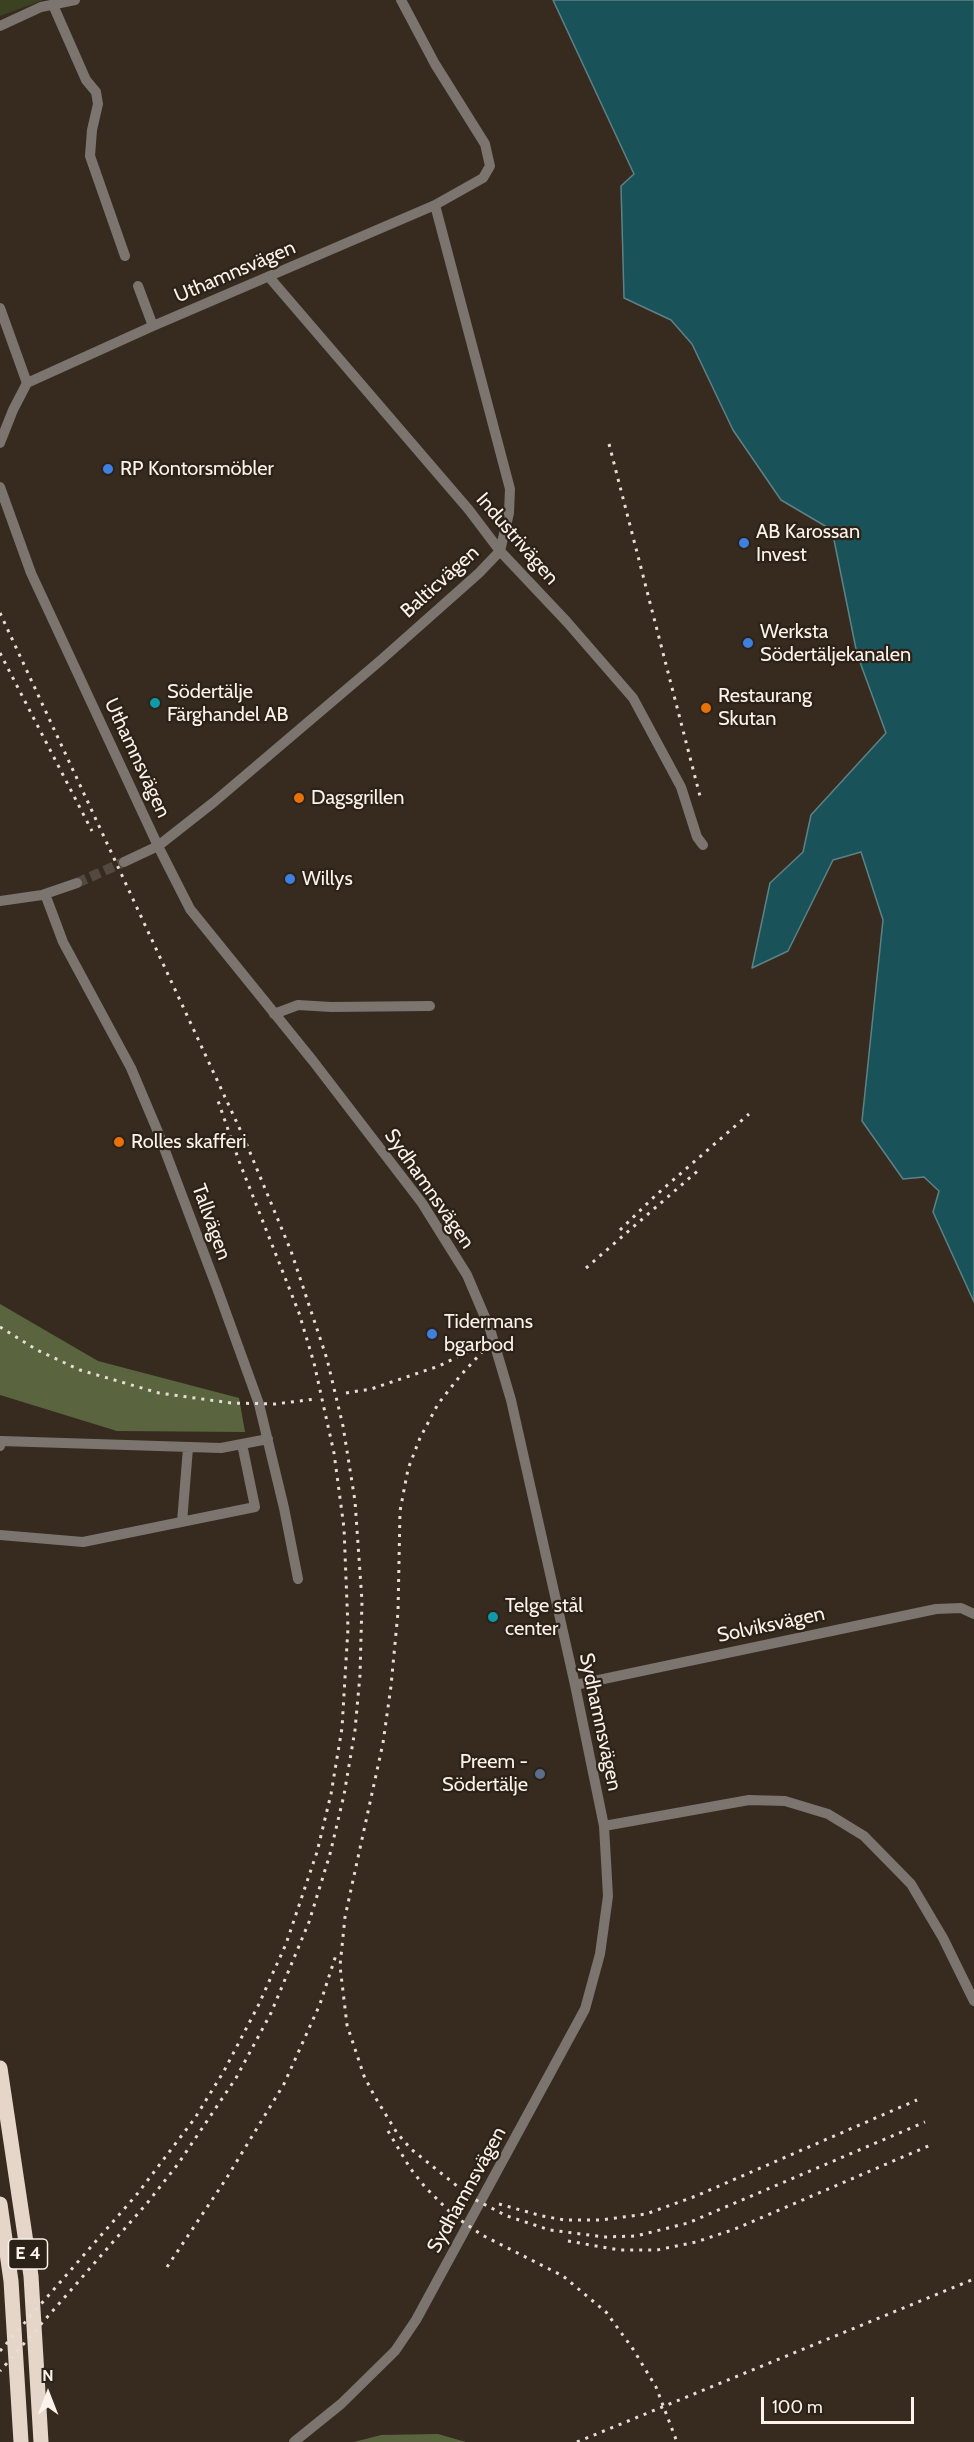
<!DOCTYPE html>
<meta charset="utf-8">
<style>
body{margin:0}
#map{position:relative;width:974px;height:2442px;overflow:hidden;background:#372b20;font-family:Cabin,sans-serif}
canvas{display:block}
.north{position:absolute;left:18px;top:2364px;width:60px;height:60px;-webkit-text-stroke:4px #2c2217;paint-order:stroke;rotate:0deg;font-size:16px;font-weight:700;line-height:24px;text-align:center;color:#faf2eb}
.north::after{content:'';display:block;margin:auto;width:21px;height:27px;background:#faf2eb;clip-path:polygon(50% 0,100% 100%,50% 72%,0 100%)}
.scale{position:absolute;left:761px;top:2397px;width:153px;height:27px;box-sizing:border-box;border:3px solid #faf2eb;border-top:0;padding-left:8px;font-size:18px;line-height:21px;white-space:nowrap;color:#faf2eb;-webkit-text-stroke:4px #2c2217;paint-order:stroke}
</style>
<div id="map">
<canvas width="974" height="2442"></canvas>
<div class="north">N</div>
<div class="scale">100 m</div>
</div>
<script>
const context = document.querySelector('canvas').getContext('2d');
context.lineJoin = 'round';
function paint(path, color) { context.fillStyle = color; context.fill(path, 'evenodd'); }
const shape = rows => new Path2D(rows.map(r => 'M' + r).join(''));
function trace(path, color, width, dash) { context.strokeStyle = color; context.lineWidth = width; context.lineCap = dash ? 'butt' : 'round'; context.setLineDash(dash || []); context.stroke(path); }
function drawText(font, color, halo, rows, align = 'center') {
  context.font = font + ' Cabin,sans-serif'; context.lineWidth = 4.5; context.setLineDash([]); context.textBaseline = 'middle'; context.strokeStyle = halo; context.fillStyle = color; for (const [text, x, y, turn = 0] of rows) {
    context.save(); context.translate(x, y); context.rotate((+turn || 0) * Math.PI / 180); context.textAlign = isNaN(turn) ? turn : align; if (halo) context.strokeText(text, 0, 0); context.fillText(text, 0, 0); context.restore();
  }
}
const green = shape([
 [0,0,43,0,0,16]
]);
const forest = shape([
 [0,1304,98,1361,239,1398,245,1432,117,1431,0,1395],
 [438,2434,466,2442,354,2442,381,2435]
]);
const water = shape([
 [553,0,974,0,974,1302,933,1212,939,1191,924,1177,903,1179,862,1121,883,920,861,852,833,860,788,951,752,968,770,883,803,852,811,815,886,733,857,654,832,530,781,500,733,430,692,344,671,320,624,298,621,186,634,174,553,0]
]);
const minorTunnel = shape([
 [77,883,124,862]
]);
const minor = shape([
 [53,5,86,80,96,92,98,104,92,130,90,156,125,256],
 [0,26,41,7,75,0],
 [269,277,469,510,500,551,567,622,633,698,681,787,697,837,703,845],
 [138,286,153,326],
 [0,308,27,383],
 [0,443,13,410,27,383,153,326,435,205,483,178,490,166,485,144,435,64,401,0],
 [0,487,31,573,158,846,190,909,313,1061,422,1203,467,1275,490,1329,511,1400,575,1685,604,1826,608,1896,600,1954,585,2009,416,2320,395,2351,341,2404,294,2442],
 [124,862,158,846,214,802,381,660,479,573,500,551,509,513,510,489,435,205],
 [45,894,63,942,131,1068,158,1132,217,1288,259,1404,284,1508,298,1579],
 [0,901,42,895,77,883],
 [274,1014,298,1005,331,1007,430,1006],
 [0,1446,1,1441,221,1448,268,1439],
 [182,1522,188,1448],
 [0,1535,83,1542,255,1507,242,1444],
 [575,1685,936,1609,961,1608,974,1614],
 [604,1826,749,1800,785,1801,828,1814,864,1836,911,1884,943,1938,974,2001]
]);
const highway = shape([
 [0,2068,31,2276,41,2442],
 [0,2204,11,2281,21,2442]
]);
const rail = shape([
 [609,444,701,800],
 [0,613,244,1138,291,1251,327,1359,343,1426,355,1501,362,1601,360,1675,355,1730,344,1795,330,1854,309,1922,271,2013,236,2078,178,2164,148,2202,0,2371],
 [0,653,92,831],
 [620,1230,656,1195,749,1114],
 [586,1268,701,1168],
 [0,1327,37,1350,80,1370,159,1393,231,1403,275,1404,315,1399],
 [483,1351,460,1376,438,1404,420,1438,408,1469,400,1511,398,1612,391,1686,383,1743,345,1917,340,1966,347,2025,364,2076,375,2097,397,2133,411,2149,472,2198,507,2216,550,2230,604,2237,636,2236,688,2223,925,2122],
 [346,1393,371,1389,439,1366,479,1346],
 [388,2131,410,2168,425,2187,453,2215,482,2235,563,2276,606,2312,633,2349,656,2387,677,2442],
 [499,2204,542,2216,565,2220,601,2220,646,2214,696,2196,917,2100],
 [568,2241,619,2250,657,2250,696,2242,735,2229,933,2144],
 [167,2267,226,2179,284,2084,320,2004,336,1955],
 [0,2351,138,2193,195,2118,224,2071,258,2006,286,1944,317,1852,331,1794,342,1728,348,1628,344,1528,334,1453,314,1363,299,1313,239,1161,217,1098],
 [577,2442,974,2279]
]);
const markers = [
 [108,469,6,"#3f7fe0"],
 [744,543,6,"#3f7fe0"],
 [748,643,6,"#3f7fe0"],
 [155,703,6,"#0f9aa8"],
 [706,708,6,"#e8710a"],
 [299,798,6,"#e8710a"],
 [290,879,6,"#3f7fe0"],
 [119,1142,6,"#e8710a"],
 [432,1334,6,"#3f7fe0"],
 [493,1617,6,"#0f9aa8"],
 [540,1774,6,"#5c6f8a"]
];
const shields = [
 [28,2254,39]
];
const shieldNames = [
 ["E 4",28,2254]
];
const streetNames = [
 ["Uthamnsvägen",235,272,-23],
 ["Industrivägen",517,539,49],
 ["Balticvägen",440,582,-42],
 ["Uthamnsvägen",137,758,65],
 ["Sydhamnsvägen",429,1189,55],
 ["Tallvägen",211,1222,70],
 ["Solviksvägen",771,1625,-12],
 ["Sydhamnsvägen",600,1722,78],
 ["Sydhamnsvägen",467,2190,-61]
];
const poiNames = [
 ["RP Kontorsmöbler",120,469],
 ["AB Karossan",756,532],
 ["Invest",756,555],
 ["Werksta",760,632],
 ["Södertäljekanalen",760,655],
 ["Södertälje",167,692],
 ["Färghandel AB",167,715],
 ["Restaurang",718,696],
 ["Skutan",718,719],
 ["Dagsgrillen",311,798],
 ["Willys",302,879],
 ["Rolles skafferi",131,1142],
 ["Tidermans",444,1322],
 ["bgarbod",444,1345],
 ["Telge stål",505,1606],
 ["center",505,1629],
 ["Preem -",528,1762,"right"],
 ["Södertälje",528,1785,"right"]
];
paint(green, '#3a4222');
paint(forest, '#5a653f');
paint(water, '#1a525a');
trace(water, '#5d8286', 1.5);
trace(minorTunnel, '#54493e', 10, [10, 5]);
trace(minor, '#7b746f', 10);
trace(highway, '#e6d6c9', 15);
trace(rail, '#e6ded6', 3, [3, 6]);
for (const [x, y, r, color] of markers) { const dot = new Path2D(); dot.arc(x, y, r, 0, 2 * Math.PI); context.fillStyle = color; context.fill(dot); trace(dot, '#2c2217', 2); }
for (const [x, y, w] of shields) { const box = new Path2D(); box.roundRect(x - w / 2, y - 15, w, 30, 4.5); context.fillStyle = '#2c2217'; context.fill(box); trace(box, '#faf2eb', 1.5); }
drawText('bold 18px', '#faf2eb', null, shieldNames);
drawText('20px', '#faf2eb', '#2c2217', streetNames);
drawText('20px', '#faf2eb', '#2c2217', poiNames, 'left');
</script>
